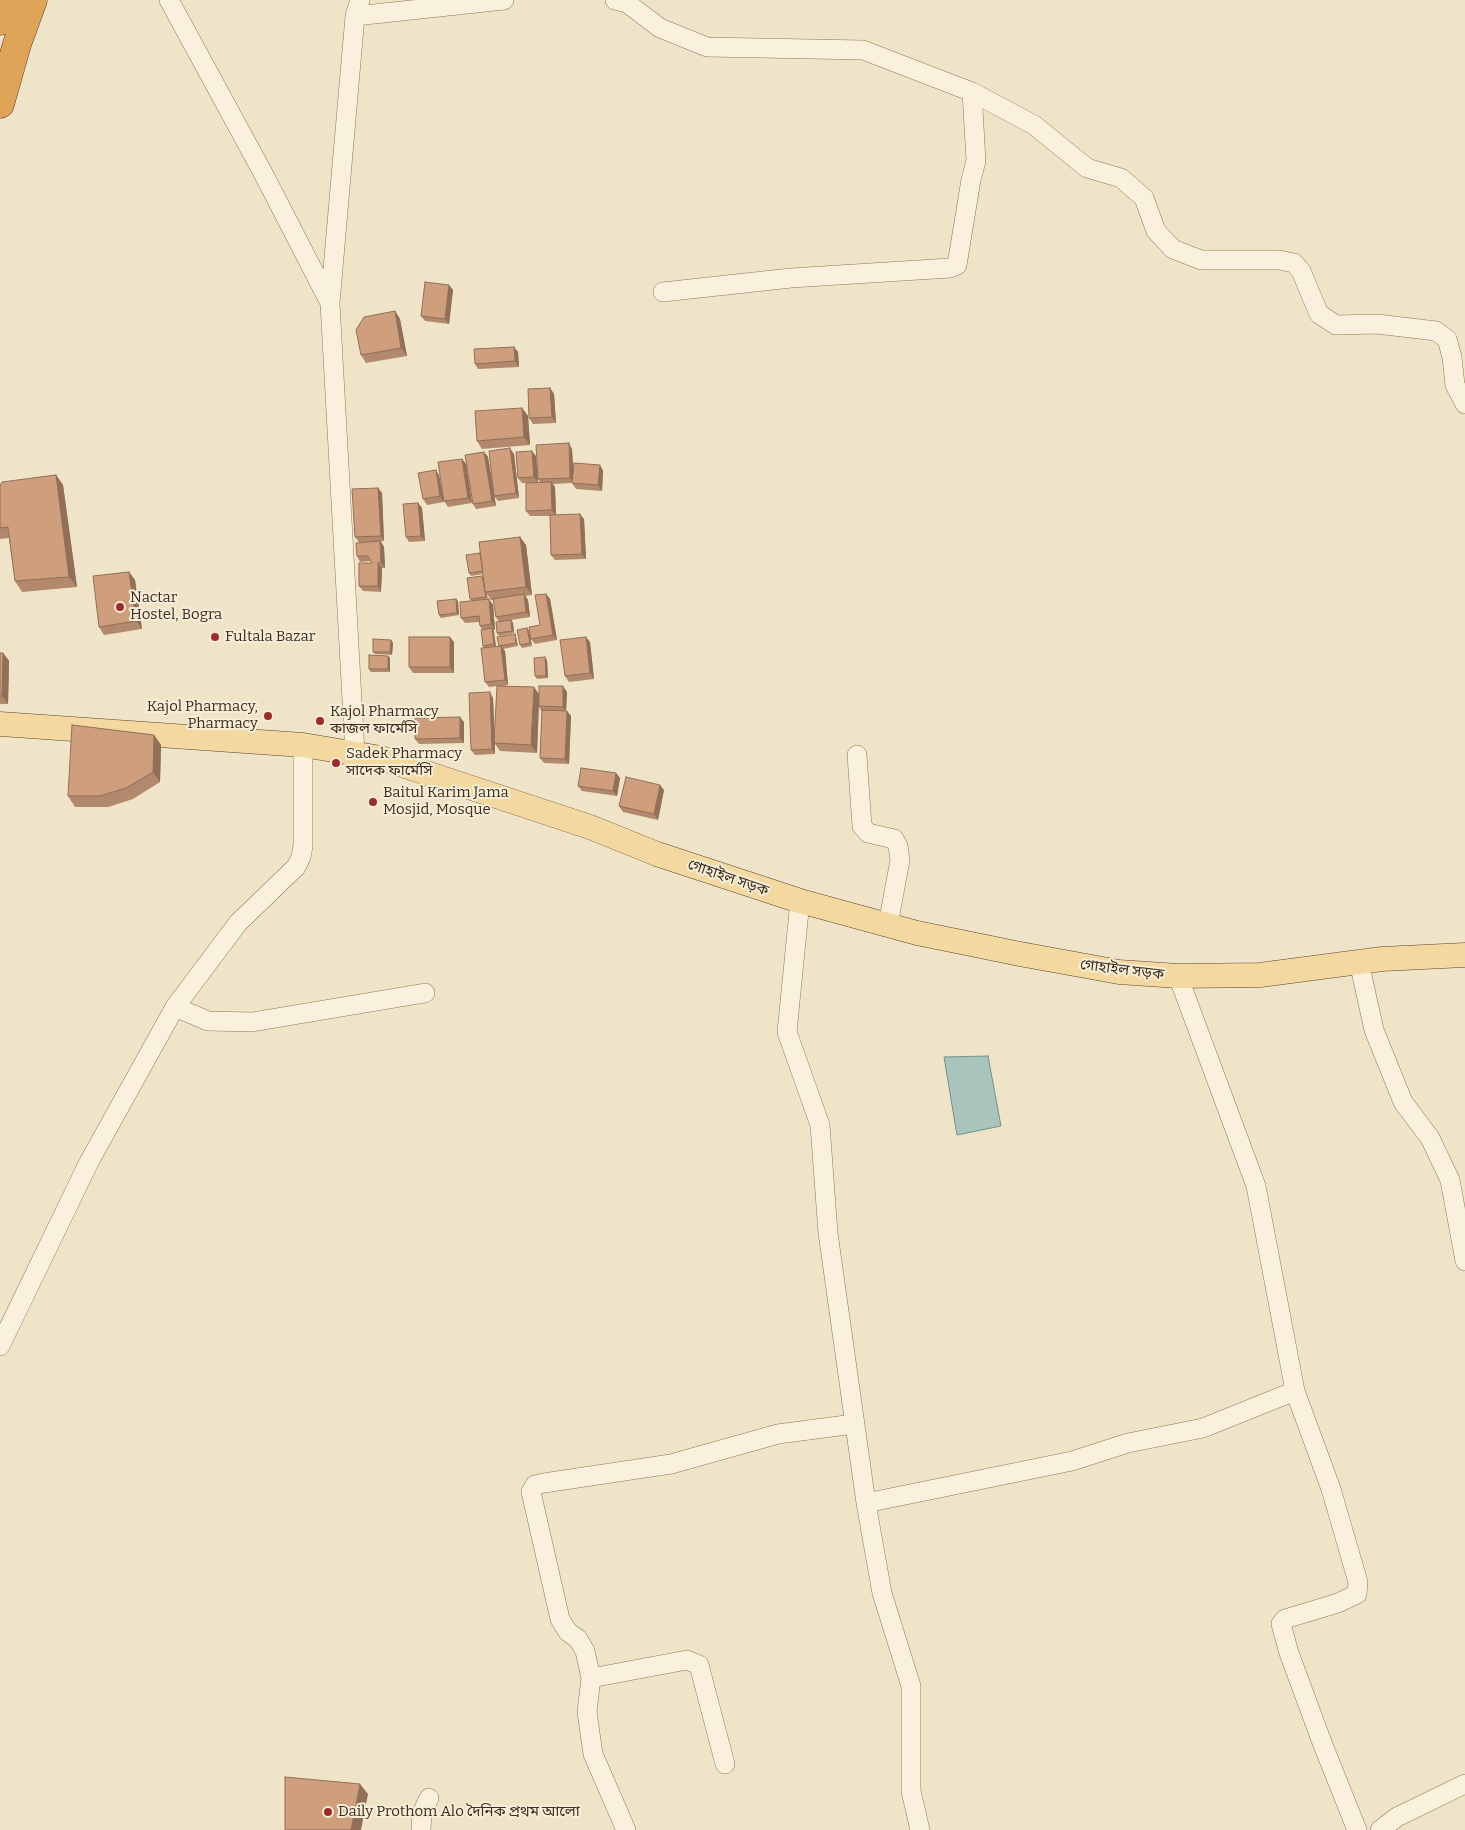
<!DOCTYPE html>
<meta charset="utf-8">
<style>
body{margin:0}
canvas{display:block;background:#f0e4c8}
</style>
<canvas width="1465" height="1830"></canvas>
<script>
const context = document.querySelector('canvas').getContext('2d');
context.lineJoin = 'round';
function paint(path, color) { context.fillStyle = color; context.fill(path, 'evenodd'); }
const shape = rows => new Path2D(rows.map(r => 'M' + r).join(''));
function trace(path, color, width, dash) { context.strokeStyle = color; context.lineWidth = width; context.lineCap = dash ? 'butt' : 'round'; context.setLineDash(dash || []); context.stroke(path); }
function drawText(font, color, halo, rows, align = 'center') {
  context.font = font + ' Bitter,"Noto Sans Bengali",serif'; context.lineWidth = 4; context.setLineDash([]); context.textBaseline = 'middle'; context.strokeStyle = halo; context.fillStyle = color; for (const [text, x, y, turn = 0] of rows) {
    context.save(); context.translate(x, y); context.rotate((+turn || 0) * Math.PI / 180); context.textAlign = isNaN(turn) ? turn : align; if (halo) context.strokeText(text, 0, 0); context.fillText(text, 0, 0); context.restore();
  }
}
const water = shape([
 [988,1056,1001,1126,957,1135,944,1057,988,1056]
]);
const minor = shape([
 [169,0,263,173,330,303],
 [615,0,627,3,660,28,707,47,863,50,972,92,1034,125,1087,168,1121,178,1144,198,1156,231,1173,249,1201,260,1279,260,1294,263,1301,271,1319,314,1336,325,1377,324,1436,331,1447,339,1452,357,1455,385,1465,404],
 [355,16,504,0],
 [663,292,791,278,950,268,957,265,971,180,976,161,972,92],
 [355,754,330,303,355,16,360,0],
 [857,755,862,826,868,833,894,839,898,846,900,860,888,925],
 [800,901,787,1032,820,1125,828,1233,866,1503,882,1593,911,1686,911,1791,920,1830],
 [1359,962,1374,1030,1403,1102,1430,1138,1450,1180,1465,1261],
 [1178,976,1256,1186,1295,1391,1331,1489,1358,1582,1357,1594,1338,1603,1285,1619,1281,1624,1289,1653,1323,1745,1357,1830],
 [175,1007,208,1021,252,1022,425,993],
 [0,1346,89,1162,175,1007,238,923,296,867,301,857,303,846,303,745],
 [866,1503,1072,1461,1128,1443,1203,1428,1295,1391],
 [591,1678,687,1660,699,1665,725,1764],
 [421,1830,422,1813,429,1798],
 [626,1830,593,1754,587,1712,591,1678,585,1651,578,1639,568,1632,560,1619,531,1492,535,1485,544,1483,671,1464,778,1434,854,1424],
 [1380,1830,1397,1817,1465,1784]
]);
const major = shape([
 [0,724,303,745,381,758,590,827,657,854,800,901,917,933,1020,954,1119,972,1178,976,1260,975,1382,959,1465,955]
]);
const highway = shape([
 [0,21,8,0],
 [0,104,17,44,33,0]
]);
const wall = shape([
 [449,285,453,290,449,324,425,321,421,316],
 [395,311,400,319,407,356,366,363,361,355],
 [514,347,518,352,519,367,478,369,475,364],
 [550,388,554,394,556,423,533,424,529,418],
 [522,408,528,416,530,445,482,449,477,441],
 [572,449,573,468,600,465,603,471,602,491,576,489,572,483,553,484,555,487,556,515,584,519,586,559,555,560,551,555,550,516,530,516,526,511,526,483,522,483,518,478,536,456,538,482,540,482,538,479],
 [484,452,488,457,496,506,476,509,473,504],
 [514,454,519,498,498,501,494,496],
 [462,459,466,464,472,503,448,507,444,501],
 [56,475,63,485,77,587,22,592,15,581,9,538,0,539,0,486],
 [439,475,444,502,427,505,423,499],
 [378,488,382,493,384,541,381,541,384,547,385,568,382,568,381,592,363,591,359,586,372,563,371,561,360,562,357,556,359,542,355,537],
 [418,503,422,508,425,541,409,542,406,537],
 [520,537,526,545,532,595,525,596,528,600,530,617,511,620,513,623,514,633,499,636,497,633,499,622,496,617,493,600,491,600,487,594,488,599,493,605,495,630,493,630,496,646,499,646,515,634,516,637,518,646,503,649,505,651,508,685,502,686,534,687,539,694,567,692,566,711,567,711,571,716,569,764,544,763,540,758,542,712,539,707,537,753,500,751,495,744,495,754,475,755,471,750,493,698,495,738,497,686,489,687,485,682,484,647,483,646,482,630,480,626,479,622,465,623,461,618,472,601,470,599,483,578,483,574,471,576,469,573,480,553],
 [129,572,135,580,142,629,104,635,99,627],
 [546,594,550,599,557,640,535,644,531,639,540,625],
 [458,601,459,615,441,618,439,615],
 [527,628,529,631,532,646,522,648,520,645],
 [391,640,393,643,392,655,375,654,373,652],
 [454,642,454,673,413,673,409,667],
 [590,642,594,679,569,682,565,676],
 [0,653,3,653,9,661,8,704,0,704],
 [390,658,390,672,371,672,369,669],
 [547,660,548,678,537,679,535,676],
 [464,722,464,743,419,744,415,739],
 [154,735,161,745,160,782,133,799,108,807,75,807,68,796],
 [616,773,620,778,617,796,582,791,578,786],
 [664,790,658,820,623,812,619,806]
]);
const shadedWall = shape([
 [449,285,453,290,449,324,445,319],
 [395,311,400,319,407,356,401,348],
 [514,347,518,352,519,367,515,361],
 [550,388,554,394,556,423,552,417],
 [522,408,528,416,530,445,524,437],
 [569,443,572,449,574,483,570,478],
 [510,448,514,454,519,498,516,493],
 [532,451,536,456,538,482,534,477],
 [484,452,488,457,496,506,492,501],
 [462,459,466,464,472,503,468,498],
 [600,465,603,471,602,491,598,485],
 [436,470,439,475,444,502,440,496],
 [56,475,63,485,77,587,69,577],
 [551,482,555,487,556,516,552,510],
 [378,488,382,493,384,541,381,536],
 [418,503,422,508,425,541,421,536],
 [580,514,584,519,586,559,582,554],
 [520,537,526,545,532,595,526,587],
 [380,541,384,547,385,568,381,562],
 [378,563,382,568,381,592,378,586],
 [129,572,135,580,142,629,136,621],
 [524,594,528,600,530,617,526,612],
 [546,594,550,599,557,640,553,635],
 [456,599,458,601,459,615,457,613],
 [489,599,493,605,495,630,491,624],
 [511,620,513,623,514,633,512,631],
 [492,628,494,631,496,647,494,644],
 [527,628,529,631,532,646,530,643],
 [515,634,516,637,518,646,516,643],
 [450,637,454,642,454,673,450,667],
 [586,637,590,642,594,679,590,673],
 [391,640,393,643,392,655,390,652],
 [501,646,505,651,508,685,505,680],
 [3,653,9,661,8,704,2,696],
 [388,656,390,658,390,672,388,669],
 [545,657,547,660,548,678,546,676],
 [563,686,567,692,566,712,563,707],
 [534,687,539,695,537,753,531,745],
 [490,692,493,698,495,754,492,749],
 [567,711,571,716,569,764,565,759],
 [460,717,464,722,464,743,460,738],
 [154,735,161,745,160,782,153,772],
 [616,773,620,778,617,796,613,791],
 [660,785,664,790,658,820,654,814],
 [360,1784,368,1794,361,1830,351,1830]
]);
const building = shape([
 [425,282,449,285,445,319,421,316,425,282],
 [395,311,401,348,361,355,356,330,364,317,395,311],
 [514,347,515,361,475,364,474,349,514,347],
 [550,388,552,417,529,418,528,389,550,388],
 [522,408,524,437,477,441,475,411,522,408],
 [569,443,570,478,538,479,536,445,569,443],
 [510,448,516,493,494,496,489,451,510,448],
 [532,451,534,477,518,478,516,452,532,451],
 [484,452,492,501,473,504,465,455,484,452],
 [462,459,468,498,444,501,438,462,462,459],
 [574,463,600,465,598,485,572,483,574,463],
 [436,470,440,496,423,499,418,473,436,470],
 [56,475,69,577,15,581,8,527,0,528,0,486,2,482,56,475],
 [551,482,552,510,526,511,526,483,551,482],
 [378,488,381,536,355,537,352,489,378,488],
 [418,503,421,536,406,537,403,504,418,503],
 [580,514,582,554,551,555,550,515,580,514],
 [520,537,526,587,485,592,479,542,520,537],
 [380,541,381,562,378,563,378,586,359,586,359,563,372,563,368,556,357,556,356,543,380,541],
 [480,553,483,571,469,573,466,555,480,553],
 [129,572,136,621,99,627,93,576,129,572],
 [482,576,486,597,470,599,467,578,482,576],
 [524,594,526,612,496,617,493,599,524,594],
 [546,594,553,635,531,639,529,627,540,625,535,595,546,594],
 [456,599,457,613,439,615,437,601,456,599],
 [489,599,491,624,480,626,479,616,461,618,460,602,489,599],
 [511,620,512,631,497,633,496,622,511,620],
 [492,628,494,644,483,646,481,630,492,628],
 [527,628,530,643,520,645,517,630,527,628],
 [515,634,516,643,499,646,497,637,515,634],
 [409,637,450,637,450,667,409,667,409,637],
 [586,637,590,673,565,676,560,640,586,637],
 [373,639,391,640,390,652,373,652,373,639],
 [501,646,505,680,485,682,481,648,501,646],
 [0,653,3,653,2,696,0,696,0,653],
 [369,655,388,656,388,669,369,669,369,655],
 [545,657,546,676,535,676,534,658,545,657],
 [497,686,534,687,531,745,494,743,497,686],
 [539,686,563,686,563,707,539,706,539,686],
 [490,692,492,749,471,750,469,693,490,692],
 [542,710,567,711,565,759,540,758,542,710],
 [460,717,460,738,415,739,415,718,460,717],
 [72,725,154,735,153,772,126,788,100,796,68,796,72,725],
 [581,768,616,773,613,791,578,786,581,768],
 [626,777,660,785,654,814,619,806,626,777],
 [285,1777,360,1784,351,1830,285,1830,285,1777]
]);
const markers = [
 [120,607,5,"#9e2a2b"],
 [215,637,5,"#9e2a2b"],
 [268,716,5,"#9e2a2b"],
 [320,721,5,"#9e2a2b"],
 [336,763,5,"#9e2a2b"],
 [373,802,5,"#9e2a2b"],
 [328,1812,5,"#9e2a2b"]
];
const poiNames = [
 ["Nactar",130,598],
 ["Hostel, Bogra",130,615],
 ["Fultala Bazar",225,637],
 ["Kajol Pharmacy,",258,707,"right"],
 ["Pharmacy",258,724,"right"],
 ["Kajol Pharmacy",330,712],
 ["কাজল ফার্মেসি",330,729],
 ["Sadek Pharmacy",346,754],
 ["সাদেক ফার্মেসি",346,771],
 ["Baitul Karim Jama",383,793],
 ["Mosjid, Mosque",383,810],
 ["Daily Prothom Alo দৈনিক প্রথম আলো",338,1812]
];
const streetNames = [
 ["গোহাইল সড়ক",728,878,19],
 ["গোহাইল সড়ক",1122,970,7]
];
paint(water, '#a9c4bc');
trace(water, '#6f938a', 1);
trace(minor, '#8d765c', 20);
trace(major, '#5b4430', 25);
trace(highway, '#5b4430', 29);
trace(minor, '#faf1dc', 19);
trace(major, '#f3d9a0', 24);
trace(highway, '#e0a458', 28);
paint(wall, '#b2896c');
paint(shadedWall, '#916f58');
paint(building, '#cf9f7d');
trace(building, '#916f58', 1);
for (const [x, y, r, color] of markers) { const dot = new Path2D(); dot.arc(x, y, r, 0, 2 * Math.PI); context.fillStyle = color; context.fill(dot); trace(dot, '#f7eed8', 2); }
drawText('15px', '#3d2e20', '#f7eed8', poiNames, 'left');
drawText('15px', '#3d2e20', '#f7eed8', streetNames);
</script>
